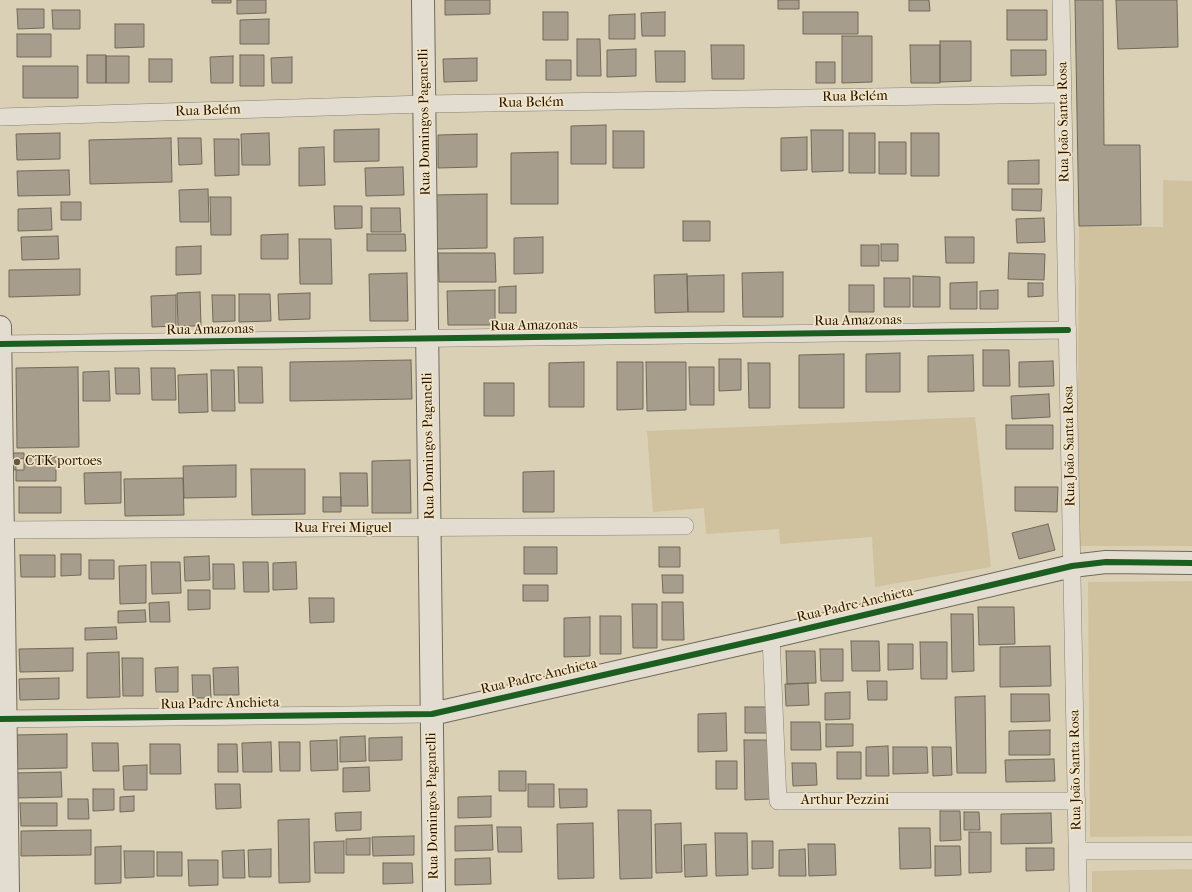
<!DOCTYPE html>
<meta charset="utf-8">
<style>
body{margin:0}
canvas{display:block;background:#dad0b6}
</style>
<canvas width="1192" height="892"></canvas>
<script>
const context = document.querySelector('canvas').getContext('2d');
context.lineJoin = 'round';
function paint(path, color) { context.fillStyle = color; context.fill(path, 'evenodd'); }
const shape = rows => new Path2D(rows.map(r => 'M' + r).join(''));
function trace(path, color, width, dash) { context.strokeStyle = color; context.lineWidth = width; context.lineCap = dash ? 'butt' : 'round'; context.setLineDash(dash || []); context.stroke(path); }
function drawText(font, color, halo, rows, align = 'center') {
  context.font = font + ' "IM FELL French Canon",serif'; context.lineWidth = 3.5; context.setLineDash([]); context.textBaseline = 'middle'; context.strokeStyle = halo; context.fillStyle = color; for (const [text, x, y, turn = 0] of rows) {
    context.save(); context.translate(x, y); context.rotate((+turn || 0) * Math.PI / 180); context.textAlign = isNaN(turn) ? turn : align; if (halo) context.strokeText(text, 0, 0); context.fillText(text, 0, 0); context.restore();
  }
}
const green = shape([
 [1163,180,1192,181,1192,546,1077,546,1079,226,1163,227],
 [975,417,991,567,875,587,872,537,780,544,779,529,706,534,704,508,653,512,647,431],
 [1192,581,1192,836,1090,837,1088,582],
 [1192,869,1192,892,1092,892,1092,871]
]);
const building = shape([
 [212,0,231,0,231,3,212,3,212,0],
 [237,0,266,0,266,13,237,14,237,0],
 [445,0,490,0,490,14,445,15,445,0],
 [778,0,799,0,799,9,778,9,778,0],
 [909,0,929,0,930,11,909,11,909,0],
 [1075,0,1103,0,1104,145,1140,145,1141,225,1079,226,1075,0],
 [1116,0,1177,0,1178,47,1118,49,1116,0],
 [17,9,44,9,44,28,18,29,17,9],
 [52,10,80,10,80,29,53,29,52,10],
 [1007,10,1047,10,1047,40,1007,40,1007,10],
 [543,12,568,12,568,40,543,40,543,12],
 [665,12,665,36,642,36,641,13,665,12],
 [803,12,858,12,858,34,803,34,803,12],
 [635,14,635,39,609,39,609,15,635,14],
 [269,19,269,44,240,44,240,20,269,19],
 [115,24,144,24,144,47,115,48,115,24],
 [17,34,51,34,51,57,17,57,17,34],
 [842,36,872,36,872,82,842,83,842,36],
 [577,39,600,39,601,76,577,76,577,39],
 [940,41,971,41,971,81,940,82,940,41],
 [711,45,744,45,744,79,712,79,711,45],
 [910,45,940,45,940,83,911,83,910,45],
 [636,49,636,76,607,77,607,50,636,49],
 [1011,50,1046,50,1046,75,1011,76,1011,50],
 [655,51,685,51,685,82,656,82,655,51],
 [87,55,106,55,106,83,87,83,87,55],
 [240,55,264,55,264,86,240,86,240,55],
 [106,56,129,56,129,83,106,83,106,56],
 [233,56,233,83,211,83,210,57,233,56],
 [292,57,292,83,272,83,271,58,292,57],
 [477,58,477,81,444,82,443,59,477,58],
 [149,59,172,59,172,82,149,82,149,59],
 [546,60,571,60,571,80,546,80,546,60],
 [816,62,835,62,835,83,816,83,816,62],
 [23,66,78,66,78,98,23,98,23,66],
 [606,125,606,164,571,164,571,126,606,125],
 [379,129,379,161,334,162,334,130,379,129],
 [811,130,843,130,843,171,812,172,811,130],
 [613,131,644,131,644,168,613,168,613,131],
 [60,133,60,159,17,160,16,134,60,133],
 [269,133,270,165,242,165,241,134,269,133],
 [849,133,875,133,875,173,849,173,849,133],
 [911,133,939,133,939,176,911,176,911,133],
 [477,134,477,167,438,168,438,135,477,134],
 [807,137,807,170,781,171,781,138,807,137],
 [171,138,172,182,90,184,89,140,171,138],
 [178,138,201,138,202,164,179,165,178,138],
 [214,139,239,139,239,175,215,176,214,139],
 [879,142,906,142,906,174,879,174,879,142],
 [324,147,325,185,299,186,299,148,324,147],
 [558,152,558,204,511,204,511,153,558,152],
 [1039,160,1039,184,1008,184,1008,161,1039,160],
 [403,167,404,195,366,196,365,168,403,167],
 [69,170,70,195,18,196,17,171,69,170],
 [208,189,209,222,180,222,179,190,208,189],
 [1012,189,1042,189,1041,211,1012,210,1012,189],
 [487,194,487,248,434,249,434,195,487,194],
 [210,197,231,197,231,235,211,235,210,197],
 [61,202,81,202,81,220,61,220,61,202],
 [334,206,362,206,362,228,335,229,334,206],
 [51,208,52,230,18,231,18,209,51,208],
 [371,208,400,208,401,232,371,232,371,208],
 [1044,218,1045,242,1017,243,1016,219,1044,218],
 [683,221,710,221,710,241,683,241,683,221],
 [288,234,288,259,261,259,261,235,288,234],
 [367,234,405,234,406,251,367,251,367,234],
 [58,236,59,259,22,260,21,237,58,236],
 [543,237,543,273,514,274,514,238,543,237],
 [945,237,974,237,974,263,946,263,945,237],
 [299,239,331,239,332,284,300,284,299,239],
 [881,244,898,244,898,261,881,261,881,244],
 [861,245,879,245,879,266,861,266,861,245],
 [201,246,201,274,176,275,176,247,201,246],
 [438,253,495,253,496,282,439,282,438,253],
 [1009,253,1045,254,1044,280,1008,279,1009,253],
 [80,269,80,295,9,297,9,270,80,269],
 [783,272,783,317,743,317,742,273,783,272],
 [407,273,408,321,370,321,369,274,407,273],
 [687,274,688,312,655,313,654,275,687,274],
 [724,275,724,312,688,312,687,276,724,275],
 [913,276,940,277,940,307,913,307,913,276],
 [884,278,910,278,910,307,884,307,884,278],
 [977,282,977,309,950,309,950,283,977,282],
 [1028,283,1043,283,1043,296,1028,297,1028,283],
 [849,285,874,285,874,312,849,312,849,285],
 [516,286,516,313,499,313,499,287,516,286],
 [495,290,495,325,448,325,447,291,495,290],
 [998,290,998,309,980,309,980,291,998,290],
 [200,292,201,326,178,326,177,293,200,292],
 [310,293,310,319,279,320,278,294,310,293],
 [239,294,270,294,271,321,239,322,239,294],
 [176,295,176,326,152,327,151,296,176,295],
 [212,295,235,295,235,321,213,322,212,295],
 [983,350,1009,350,1010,386,983,386,983,350],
 [900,353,900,392,866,392,866,354,900,353],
 [844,354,844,408,799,408,799,355,844,354],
 [973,355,974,391,928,392,928,356,973,355],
 [719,359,741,359,741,390,719,391,719,359],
 [411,360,412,399,290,401,290,362,411,360],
 [1053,361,1054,386,1019,387,1019,362,1053,361],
 [584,362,584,407,549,407,549,363,584,362],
 [617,362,643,362,643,409,617,410,617,362],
 [646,362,686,362,686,410,647,411,646,362],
 [748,363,770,363,770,408,749,408,748,363],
 [78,367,79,447,17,448,16,368,78,367],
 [238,367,262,367,263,403,239,403,238,367],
 [689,367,714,367,714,405,690,405,689,367],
 [115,368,139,368,140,394,116,394,115,368],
 [151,368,175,368,176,400,152,400,151,368],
 [211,370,234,370,235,411,212,411,211,370],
 [109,371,110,401,83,401,83,372,109,371],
 [207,374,208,412,179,413,178,375,207,374],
 [484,383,514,383,514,416,484,416,484,383],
 [1049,394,1050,417,1012,419,1011,396,1049,394],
 [1006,425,1053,425,1053,449,1006,449,1006,425],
 [9,453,24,453,24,470,10,470,9,453],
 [56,457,56,481,16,481,16,459,56,457],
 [410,460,411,513,372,513,372,461,410,460],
 [236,465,236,497,184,498,183,466,236,465],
 [251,469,305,469,305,514,252,515,251,469],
 [554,471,554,512,523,512,523,472,554,471],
 [121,472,121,503,85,504,84,473,121,472],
 [340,473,367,473,368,506,341,506,340,473],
 [183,478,184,515,125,516,124,479,183,478],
 [19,487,61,487,61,513,19,513,19,487],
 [1015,487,1058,487,1057,512,1015,511,1015,487],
 [323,497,341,497,341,512,323,512,323,497],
 [1048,524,1055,550,1019,559,1012,533,1048,524],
 [524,547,557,547,557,574,524,574,524,547],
 [659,547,680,547,680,567,659,567,659,547],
 [61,554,81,554,81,575,61,576,61,554],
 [20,555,55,555,55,577,21,577,20,555],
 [209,556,210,580,185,581,184,557,209,556],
 [89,560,114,560,114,579,89,579,89,560],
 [151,562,180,562,181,593,152,594,151,562],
 [243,562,268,562,269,592,244,592,243,562],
 [296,562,297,589,273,590,273,563,296,562],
 [213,564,234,564,235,589,213,589,213,564],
 [146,565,146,603,120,604,119,566,146,565],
 [662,575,683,575,683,593,663,593,662,575],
 [523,585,548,585,548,601,523,601,523,585],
 [188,590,210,590,210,609,188,610,188,590],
 [309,598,334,598,334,622,310,623,309,598],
 [169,602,170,622,150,622,149,603,169,602],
 [662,602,683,602,684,640,662,640,662,602],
 [632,604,657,604,657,648,633,648,632,604],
 [978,607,1014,607,1015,644,979,645,978,607],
 [145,610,146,622,118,623,118,611,145,610],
 [951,614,973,614,974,671,952,672,951,614],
 [600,616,621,616,621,654,600,654,600,616],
 [590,617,590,656,564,657,564,618,590,617],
 [116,627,117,639,85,640,85,628,116,627],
 [851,641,879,641,880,671,852,671,851,641],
 [920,642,947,642,947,679,921,679,920,642],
 [888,644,913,644,913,669,888,670,888,644],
 [1050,646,1051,686,1000,687,1000,647,1050,646],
 [73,648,73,671,20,672,19,649,73,648],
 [820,649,843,649,843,681,821,681,820,649],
 [786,651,815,651,816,683,787,684,786,651],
 [119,652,120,697,87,698,87,653,119,652],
 [122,658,143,658,143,696,123,696,122,658],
 [178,667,178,692,156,692,155,668,178,667],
 [238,667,239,695,214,695,213,668,238,667],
 [192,675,210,675,211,698,193,698,192,675],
 [59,678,59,699,20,700,19,679,59,678],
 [867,681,887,681,887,700,868,700,867,681],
 [808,683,809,705,786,706,785,684,808,683],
 [850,692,850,719,825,720,825,693,850,692],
 [1011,694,1049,694,1050,721,1011,722,1011,694],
 [985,696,986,773,957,773,955,697,985,696],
 [745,707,767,707,767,733,745,733,745,707],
 [726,713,727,751,698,752,698,714,726,713],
 [791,722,820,722,821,750,791,750,791,722],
 [826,724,853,724,853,746,826,747,826,724],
 [1050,730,1050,755,1009,755,1009,731,1050,730],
 [67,734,67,768,15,769,14,735,67,734],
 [365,736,366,761,340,762,340,737,365,736],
 [402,737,402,760,369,761,369,738,402,737],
 [337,740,338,770,311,771,310,741,337,740],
 [744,740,769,740,770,799,745,800,744,740],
 [271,742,272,772,243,772,242,743,271,742],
 [279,742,300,742,300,771,280,771,279,742],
 [92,743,118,743,119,771,93,771,92,743],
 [150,744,180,744,181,774,150,774,150,744],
 [218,744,237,744,238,772,218,772,218,744],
 [888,746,889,776,866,776,866,747,888,746],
 [893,747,927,747,928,773,893,774,893,747],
 [932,747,951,747,952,775,933,776,932,747],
 [837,752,861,752,861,779,837,779,837,752],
 [1054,759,1055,781,1006,782,1005,760,1054,759],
 [716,761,737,761,737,789,716,789,716,761],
 [792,763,816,763,817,785,793,786,792,763],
 [147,765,147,790,124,790,123,766,147,765],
 [369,767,370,791,343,792,343,768,369,767],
 [499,771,526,771,526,791,499,791,499,771],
 [61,772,62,797,16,798,15,773,61,772],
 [215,784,240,784,241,808,216,809,215,784],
 [528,784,554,784,554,807,528,807,528,784],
 [93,789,114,789,114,810,93,811,93,789],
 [559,789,587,789,587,807,560,808,559,789],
 [134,796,134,811,120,812,120,797,134,796],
 [491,796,491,817,458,818,458,797,491,796],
 [68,799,88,799,89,819,68,819,68,799],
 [20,803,57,803,57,826,21,826,20,803],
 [618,810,651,810,652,878,620,879,618,810],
 [940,811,960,811,961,840,940,841,940,811],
 [361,812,361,830,336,831,335,813,361,812],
 [964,812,979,812,980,830,964,830,964,812],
 [1051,813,1052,843,1001,844,1001,814,1051,813],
 [309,819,310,882,279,883,278,820,309,819],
 [593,823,594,878,558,879,557,824,593,823],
 [681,823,682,872,656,873,655,824,681,823],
 [492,825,493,850,455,851,455,826,492,825],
 [497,827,521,827,522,852,498,852,497,827],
 [899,828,930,828,931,868,900,869,899,828],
 [91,830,91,855,21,856,21,831,91,830],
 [969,832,991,832,991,872,969,873,969,832],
 [715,833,747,833,748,875,716,876,715,833],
 [414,836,414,855,373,856,372,837,414,836],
 [370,838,370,855,346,855,346,839,370,838],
 [344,841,344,873,315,873,314,842,344,841],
 [752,841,773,841,773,868,752,869,752,841],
 [706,844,707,876,685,877,684,845,706,844],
 [808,844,835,844,836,875,809,876,808,844],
 [121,846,121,883,95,884,95,847,121,846],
 [935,846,960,846,961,875,935,876,935,846],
 [1026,848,1054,848,1054,870,1026,871,1026,848],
 [271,849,271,877,249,877,248,850,271,849],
 [805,849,806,876,779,876,779,850,805,849],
 [244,850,245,878,223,878,222,851,244,850],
 [124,851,154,851,154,877,125,878,124,851],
 [157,852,182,852,182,876,157,876,157,852],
 [490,858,491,884,455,885,455,859,490,858],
 [188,860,218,860,218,885,189,886,188,860],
 [383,863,412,863,413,883,383,884,383,863]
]);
const street = shape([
 [1061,0,1078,892],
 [0,117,425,104,1063,94],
 [0,344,1068,330],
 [0,530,685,526],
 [771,637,778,801,1077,801],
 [0,719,432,714],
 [1078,851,1192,851]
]);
const secondary = shape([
 [423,0,434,892],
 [0,327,8,892],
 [432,714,771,637,1072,566,1106,562,1192,563]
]);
const cycleway = shape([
 [0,344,1068,330],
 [0,719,432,714,771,637,1072,566,1106,562,1192,563]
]);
const markers = [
 [17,462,4,"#675540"]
];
const streetNames = [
 ["Rua Belém",855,97,-1],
 ["Rua Belém",531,103,-1],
 ["Rua Belém",208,111,-2],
 ["Rua Domingos Paganelli",425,122,-91],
 ["Rua João Santa Rosa",1064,122,-91],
 ["Rua Amazonas",858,321,-1],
 ["Rua Amazonas",534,326,-1],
 ["Rua Amazonas",210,330,-1],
 ["Rua Domingos Paganelli",429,446,-91],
 ["Rua João Santa Rosa",1070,446,-91],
 ["Rua Frei Miguel",343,529],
 ["Rua Padre Anchieta",855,605,-13],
 ["Rua Padre Anchieta",539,677,-13],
 ["Rua Padre Anchieta",220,704,-1],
 ["Rua João Santa Rosa",1076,770,-91],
 ["Arthur Pezzini",845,801],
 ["Rua Domingos Paganelli",433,806,-91]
];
const poiNames = [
 ["CTK portoes",25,462]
];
paint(green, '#d0c29e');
paint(building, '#a69d8c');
trace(building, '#726959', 1);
trace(street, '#8b8271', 18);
trace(secondary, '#726959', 24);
trace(street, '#e2ddd0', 17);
trace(secondary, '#e2ddd0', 22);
trace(cycleway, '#1b5e20', 6);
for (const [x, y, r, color] of markers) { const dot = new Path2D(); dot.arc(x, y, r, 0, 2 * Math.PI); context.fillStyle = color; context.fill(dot); trace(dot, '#f1e5c6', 1.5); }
drawText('14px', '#291300', '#f1e5c6', streetNames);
drawText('14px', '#291300', '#f1e5c6', poiNames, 'left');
</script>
